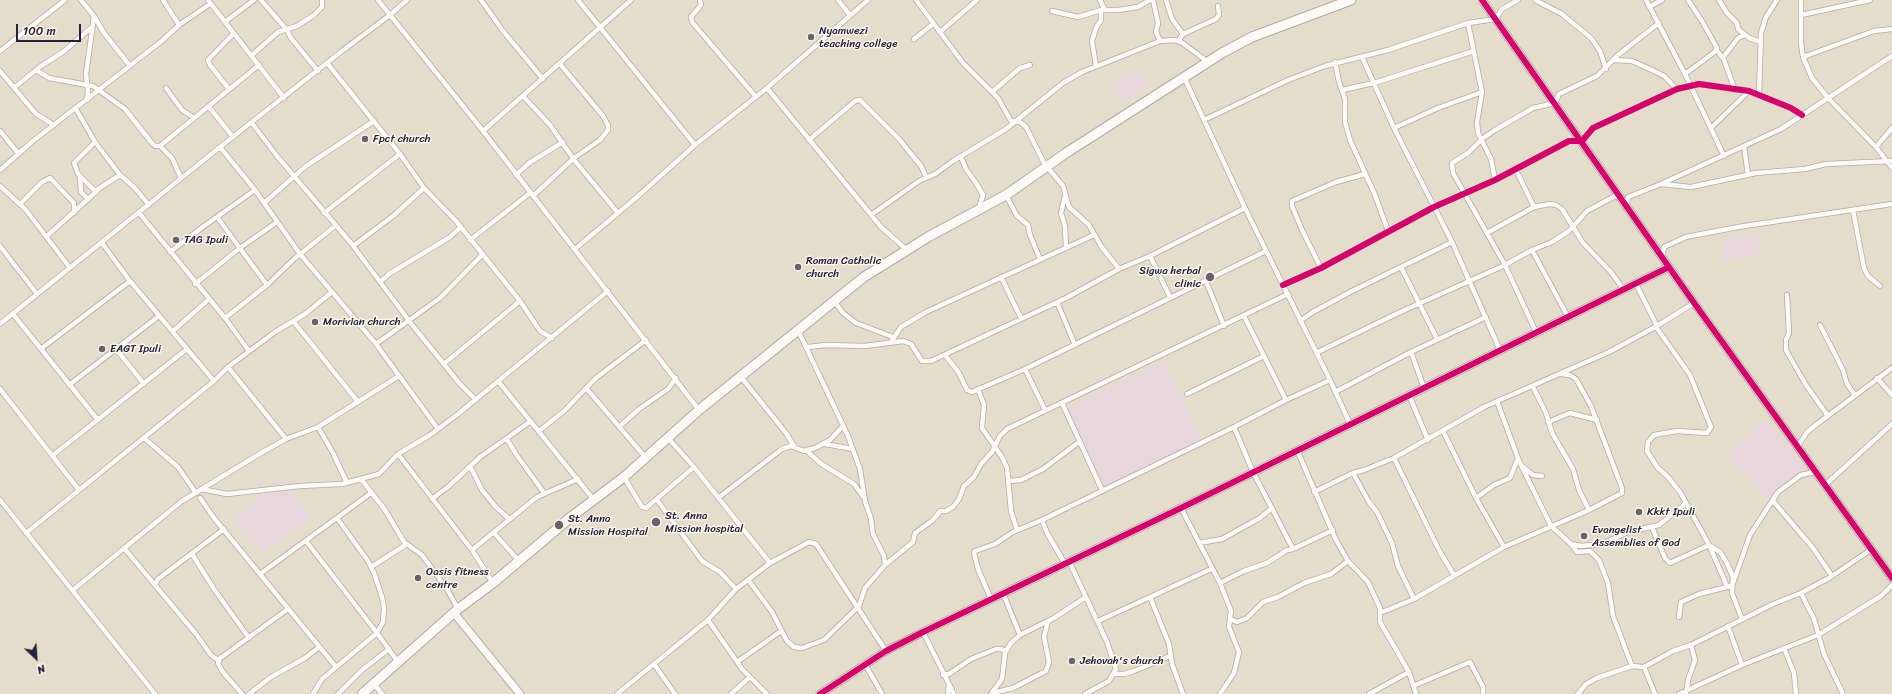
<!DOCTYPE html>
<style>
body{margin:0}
#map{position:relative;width:1892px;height:694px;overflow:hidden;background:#e4ddcc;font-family:Sriracha,sans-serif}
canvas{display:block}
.north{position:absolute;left:16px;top:638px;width:40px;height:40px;-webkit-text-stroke:3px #fbf7ec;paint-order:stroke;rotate:155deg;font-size:11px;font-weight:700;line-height:16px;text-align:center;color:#22223b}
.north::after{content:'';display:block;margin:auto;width:14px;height:18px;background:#22223b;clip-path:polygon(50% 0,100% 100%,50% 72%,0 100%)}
.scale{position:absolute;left:16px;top:24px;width:65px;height:18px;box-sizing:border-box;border:2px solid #22223b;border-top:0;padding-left:5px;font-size:12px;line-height:14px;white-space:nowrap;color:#22223b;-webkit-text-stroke:3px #fbf7ec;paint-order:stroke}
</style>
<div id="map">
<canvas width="1892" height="694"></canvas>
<div class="north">N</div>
<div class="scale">100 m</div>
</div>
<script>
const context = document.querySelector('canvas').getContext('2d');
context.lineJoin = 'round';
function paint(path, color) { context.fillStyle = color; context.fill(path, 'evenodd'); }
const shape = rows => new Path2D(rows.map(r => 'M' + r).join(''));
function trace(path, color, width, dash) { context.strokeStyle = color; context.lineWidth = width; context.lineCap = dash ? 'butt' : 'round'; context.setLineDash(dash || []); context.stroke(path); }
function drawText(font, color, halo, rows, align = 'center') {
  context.font = font + ' Sriracha,sans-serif'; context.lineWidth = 3; context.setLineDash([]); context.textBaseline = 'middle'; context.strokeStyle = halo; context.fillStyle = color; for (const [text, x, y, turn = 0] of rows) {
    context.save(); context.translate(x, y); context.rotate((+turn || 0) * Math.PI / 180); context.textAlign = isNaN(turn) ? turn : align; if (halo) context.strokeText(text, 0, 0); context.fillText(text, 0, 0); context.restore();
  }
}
const built = shape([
 [1138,69,1148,88,1120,102,1111,84],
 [1757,233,1761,254,1725,262,1720,241],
 [1164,361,1202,440,1105,487,1067,407],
 [1765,420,1807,467,1770,501,1726,453],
 [284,480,311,518,263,551,233,518]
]);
const street = shape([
 [81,0,94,16,104,33,130,66],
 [163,0,179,25],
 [208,0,284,98],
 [261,0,287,30,291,38,318,71],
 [378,0,483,131,699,410],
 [481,0,503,31,543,79],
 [578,0,695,145],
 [700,0,701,5,691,17,692,22,756,97],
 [838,0,850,15],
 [916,0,963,63,998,98,1011,121,1020,122,1026,127,1044,163,1063,186,1069,207,1089,225,1101,246,1119,269],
 [1100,0,1105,10],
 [1153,0,1158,23,1156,32,1160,41],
 [1166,0,1172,19,1183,34],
 [1535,0,1562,14,1591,38,1600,51,1606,69],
 [1646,0,1685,74,1724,156],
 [1719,0,1727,13,1737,23,1738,29,1749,38,1761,42],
 [1801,0,1801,43,1803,57,1812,78,1828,98,1876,147,1892,168],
 [1649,7,1662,0],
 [1052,11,1078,17,1101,10,1118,10,1138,7,1150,0],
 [1801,15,1870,0],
 [226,21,254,0],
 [1468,23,1482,92,1477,122,1478,133,1491,159,1495,180],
 [940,32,977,0],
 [914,39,933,24],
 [1178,41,1183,34,1216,19,1219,15,1218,6],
 [1716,49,1724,60,1735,90],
 [0,51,65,0],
 [252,55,278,32,297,26,314,15,322,7,322,0],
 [1725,55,1738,38,1745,35],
 [1362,57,1394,128,1452,242,1500,350],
 [1803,57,1874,31,1892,29],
 [1614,60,1632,61,1654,71,1664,76,1677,89],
 [1335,62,1339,82,1345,99,1345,122,1350,140,1375,195,1388,231],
 [327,63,400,154,424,188,456,221,520,301,540,331,552,338],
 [1096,66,1092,41,1096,28,1101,20,1101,10],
 [36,70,49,78,93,86,125,109,151,142,155,146,160,146,172,158,181,178],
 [0,71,36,114,54,125],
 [1685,74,1716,51,1717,48,1702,21,1688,0],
 [1184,77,1245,208,1330,380,1350,424],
 [15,87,41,66,63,52,92,27],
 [166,88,182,110,194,118],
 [767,88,881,227,906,249],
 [229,89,210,65,208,60,234,33],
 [1342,90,1374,83,1474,51],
 [992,92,1020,68,1030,65],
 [1759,95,1761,33,1766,17,1777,0],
 [523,96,550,125,575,161,618,213],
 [87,100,88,91,86,74,94,16],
 [209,107,233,137],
 [76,109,95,142,120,175,134,187,149,205],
 [1204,120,1288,80,1325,66,1388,50,1468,23,1496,19,1502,9,1518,0],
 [252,123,277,156,351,243,413,326,460,384,476,400],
 [1394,128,1438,108,1482,92],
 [1711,128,1749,91],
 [0,131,18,153],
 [483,131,631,0],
 [809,140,855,101,860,100,899,139,921,166,926,177],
 [95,142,74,163,78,174,95,191,120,175],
 [160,146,259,65],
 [1744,146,1748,175],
 [220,147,255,190,300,254,376,344,438,429],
 [1876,147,1892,128],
 [961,157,966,169,976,183,983,195,979,208],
 [0,170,33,141,163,40,179,25,210,4],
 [1516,170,1534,207],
 [516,175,529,163,563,142],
 [80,177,81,192,88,199],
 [1661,184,1691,187,1756,173,1805,169,1826,164,1892,161],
 [0,186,26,210,70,268],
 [1006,195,1017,216,1028,225,1030,235,1040,259],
 [533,196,574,158,600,140,608,130,608,125,603,116,560,64],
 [1065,196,1061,213,1065,226,1066,247],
 [264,203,306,166,374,121],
 [20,204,42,182,50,178,74,203,74,213],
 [1627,204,1628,197,1661,184,1781,129,1892,56],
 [1853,210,1864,268,1868,276,1880,286],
 [324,213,400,154],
 [140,214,225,318,249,351],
 [871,215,919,181,935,174,953,161,1006,129,1063,83,1082,72,1160,41,1174,40,1181,42,1208,62],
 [217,217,267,285],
 [1487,233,1534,207,1549,204,1556,205,1562,209,1583,243,1611,272,1624,290],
 [47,236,97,191],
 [470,240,530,193],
 [102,243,130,281,214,381,228,367,275,332,305,314,332,292],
 [0,246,37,294],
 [353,246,393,216,424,188],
 [575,249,637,197,695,145,767,88,868,0],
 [1532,250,1568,317],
 [170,252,204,226,255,190],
 [1150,256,1170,297],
 [1662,257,1664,247,1686,237,1738,227,1892,204],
 [1401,267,1437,339],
 [1321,268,1302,230,1292,206,1292,201,1336,182,1365,174],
 [1001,277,1021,318],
 [1206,281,1224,326],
 [380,282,389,274,450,237,461,227],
 [195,284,240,248,277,222],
 [1636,284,1657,326],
 [1283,285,1321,268,1434,207,1495,180,1569,141,1582,141,1593,128,1677,89,1699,84,1749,91,1791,108,1802,115],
 [1787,295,1789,333,1786,340,1786,350,1806,385,1828,416],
 [834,301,843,313,856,323,893,337],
 [1057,302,1075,345],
 [13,314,98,420],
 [1244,316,1286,400],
 [225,318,267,285,294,259,335,226],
 [1300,321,1313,312,1352,291,1452,242],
 [294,322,358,402],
 [0,324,220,147,342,51,390,15,407,0],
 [1820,325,1843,370,1847,384,1855,395],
 [1656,327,1690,375,1711,427,1707,433,1677,431,1654,435,1648,442,1647,451,1657,467,1668,477,1680,492,1709,545,1720,552,1727,563,1733,577,1732,593,1742,619],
 [173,331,208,300],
 [1536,332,1505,265,1453,173,1452,163,1468,153,1482,139,1495,130,1533,108,1555,103,1559,94,1597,76,1618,55,1659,23],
 [891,342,901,327,926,312,1094,235],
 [376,344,440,298,482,255],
 [808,347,826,345,865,346,903,341,911,344,922,361,931,361,1066,298,1119,269,1150,256,1245,208],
 [42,348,130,281],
 [116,349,144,384],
 [1411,352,1424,388],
 [1316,353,1396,314,1505,265,1532,250,1552,242,1569,231,1587,211,1615,196,1619,197],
 [945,355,959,373,967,390,972,392,1025,369,1266,251],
 [445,363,520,301],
 [228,367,286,439,318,427,399,376],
 [1025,369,1045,410],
 [741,377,786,433,794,446],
 [1877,378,1892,395],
 [498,381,594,500],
 [69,385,159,316],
 [1533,387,1546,413,1552,433,1573,469,1579,490,1589,510],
 [586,388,646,458],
 [0,389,79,490],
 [978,389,984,405,982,428,1002,457,1007,468,1011,511,1017,530],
 [1335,392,1411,352,1486,317],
 [1187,394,1264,356],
 [1409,395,1428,440],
 [1497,401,1519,461,1551,526,1571,544,1577,552,1590,551,1599,560,1608,583,1613,616,1632,666],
 [1062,403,1102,490],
 [1548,422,1570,413,1597,420],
 [318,427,333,453,347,483],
 [619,427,639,409,668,389,676,378],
 [1234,427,1253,472,1293,549],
 [539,431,564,411,596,378,646,340],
 [1443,431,1476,498,1504,547],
 [144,438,178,467,196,493],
 [668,438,694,467,770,563],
 [507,439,516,454,544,493],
 [825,444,853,449],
 [1798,446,1807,432,1817,424,1892,368],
 [806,450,820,463,854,484,864,498],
 [1297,450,1336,540,1348,561,1368,582,1380,608,1380,622,1409,672,1416,694],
 [398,454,472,550,493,583],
 [52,456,187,349],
 [1394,458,1440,552,1454,575],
 [470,466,482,490,495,506,509,519],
 [1522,466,1533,475,1542,476],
 [1353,473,1369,502,1377,512,1392,543,1398,566,1414,599],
 [624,477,642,507,646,508,694,467],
 [361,479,385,510,404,542,422,555,447,589,458,609],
 [1009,481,1021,480,1043,469,1079,442],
 [1825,485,1892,424],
 [201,489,227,494,300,486,342,484,379,474,398,454,430,435,458,414,608,291],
 [1314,492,1353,473,1364,470,1394,458,1484,407,1609,352,1657,326,1694,303],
 [200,498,214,518,336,667],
 [718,498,782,449,791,446,804,451,815,448,830,440,843,426],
 [1476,498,1494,485,1510,478,1518,458],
 [432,499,449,486,480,457,531,421],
 [0,500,155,694],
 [657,500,702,561,720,572,736,589],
 [1773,501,1813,548,1832,576],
 [1181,508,1220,583,1231,611,1229,627,1239,652,1234,673,1220,694],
 [1042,520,1047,533,1065,564],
 [1652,527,1665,558,1670,563,1709,545,1727,586],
 [26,533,214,381],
 [494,533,519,561],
 [306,541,377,633,398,662],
 [1199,543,1222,539,1260,518,1272,508],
 [1571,544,1581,546,1602,544,1628,532,1659,525,1685,504],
 [124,548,196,634,211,655,219,661],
 [472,550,537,497,578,479],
 [192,554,214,589,249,638],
 [1069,561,1107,642,1116,669,1109,681,1085,694],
 [885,565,913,542,915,533,933,520,940,511,946,511,953,507,959,499,964,486,974,477,981,464,992,452,1000,436,1007,429,1288,294],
 [371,567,407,544],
 [260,574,371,493],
 [749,581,772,612,787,641,794,647,802,648,824,640,859,606,865,588,885,565,884,556,873,534,871,519,865,501,860,469,848,436,798,330],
 [1220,583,1244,571,1267,563,1287,550,1293,549,1333,530],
 [155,585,158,579,224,529],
 [73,590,182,501,261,453,286,439],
 [1003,593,1020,635],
 [1801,593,1814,619,1824,654,1843,694],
 [1150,597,1169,644,1172,664,1183,694],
 [991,599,978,569,974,553,975,551,995,544,1013,532,1042,520,1234,427,1286,400,1330,380],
 [1380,613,1414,599,1504,547,1589,510,1622,493,1622,488,1591,406,1576,379,1570,375,1561,374],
 [1679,617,1681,602,1699,594,1731,586,1733,583,1750,535,1778,492,1801,475,1815,472],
 [1230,619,1237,622,1247,618,1263,602,1278,597,1304,583,1331,574,1348,561],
 [708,620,742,669,767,694],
 [1098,621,1211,569],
 [1728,626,1742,665],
 [923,632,954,694],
 [1784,648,1794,673,1796,694],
 [737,662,781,631],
 [654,664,675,694],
 [865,664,882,694],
 [1644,667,1655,694],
 [1115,674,1124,674,1134,671,1170,656],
 [943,675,949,674,971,659,996,649,1001,649,1005,651],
 [374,684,382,694],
 [1413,686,1470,662,1483,687,1483,694],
 [993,693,1013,688,1046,671,1049,662,1044,637,1048,621],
 [242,694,222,671,218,663,219,659,288,609],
 [249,694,271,677,305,658,318,648],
 [313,694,322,679,377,633,383,622,384,608,382,597,374,573,368,561,337,518],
 [338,694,362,670,389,649],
 [617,694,708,620,736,589,770,563,809,542,816,544,886,651],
 [731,694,750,677],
 [948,694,949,685],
 [991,694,1002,679,1005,653,1011,643,1020,635,1054,618,1086,597],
 [1369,694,1409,672],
 [1578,694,1586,684,1597,678,1632,666,1644,667,1673,651,1691,645,1773,604,1801,593,1829,578,1872,549],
 [1679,694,1742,665,1818,635,1881,596,1892,585],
 [1686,694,1688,680,1695,660,1691,645]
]);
const secondary = shape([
 [1482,0,1692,300,1892,578],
 [454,613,520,694],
 [820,694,886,651,923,632,1181,508,1669,267]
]);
const highway = shape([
 [362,694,458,609,493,583,571,517,624,477,699,410,864,277,928,237,1006,195,1066,153,1222,53,1252,37,1351,0]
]);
const cycleway = shape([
 [1482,0,1692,300,1892,578],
 [1283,285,1321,268,1434,207,1495,180,1569,141,1582,141,1593,128,1677,89,1699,84,1749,91,1791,108,1802,115],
 [820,694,886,651,923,632,1181,508,1669,267]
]);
const markers = [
 [811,37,4,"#66636e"],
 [365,139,4,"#66636e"],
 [176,240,4,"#66636e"],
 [798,267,4,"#66636e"],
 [1210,277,5,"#66636e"],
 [315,322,4,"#66636e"],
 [102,349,4,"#66636e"],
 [1639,512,4,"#66636e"],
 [656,522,5,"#66636e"],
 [559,525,5,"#66636e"],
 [1584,536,4,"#66636e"],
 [418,578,4,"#66636e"],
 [1072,661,4,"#66636e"]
];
const poiNames = [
 ["Nyamwezi",819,31],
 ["teaching college",819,44],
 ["Fpct church",373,139],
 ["TAG Ipuli",184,240],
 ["Roman Catholic",806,261],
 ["church",806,274],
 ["Sigwa herbal",1201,271,"right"],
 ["clinic",1201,284,"right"],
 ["Morivian church",323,322],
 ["EAGT Ipuli",110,349],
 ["Kkkt Ipuli",1647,512],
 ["St. Anna",665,516],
 ["Mission hospital",665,529],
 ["St. Anna",568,519],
 ["Mission Hospital",568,532],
 ["Evangelist",1592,530],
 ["Assemblies of God",1592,543],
 ["Oasis fitness",426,572],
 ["centre",426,585],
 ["Jehovah's church",1080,661]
];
paint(built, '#e8d6dd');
trace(street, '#b0aca3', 6);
trace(secondary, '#b0aca3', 9);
trace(highway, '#b0aca3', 11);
trace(street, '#fbfaf7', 4.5);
trace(secondary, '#fbfaf7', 7);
trace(highway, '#fbfaf7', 9);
trace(cycleway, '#d6006c', 6);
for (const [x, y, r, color] of markers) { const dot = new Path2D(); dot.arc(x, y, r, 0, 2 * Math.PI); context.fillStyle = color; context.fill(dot); trace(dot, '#fbf7ec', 1.5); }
drawText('11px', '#22223b', '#fbf7ec', poiNames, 'left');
</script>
